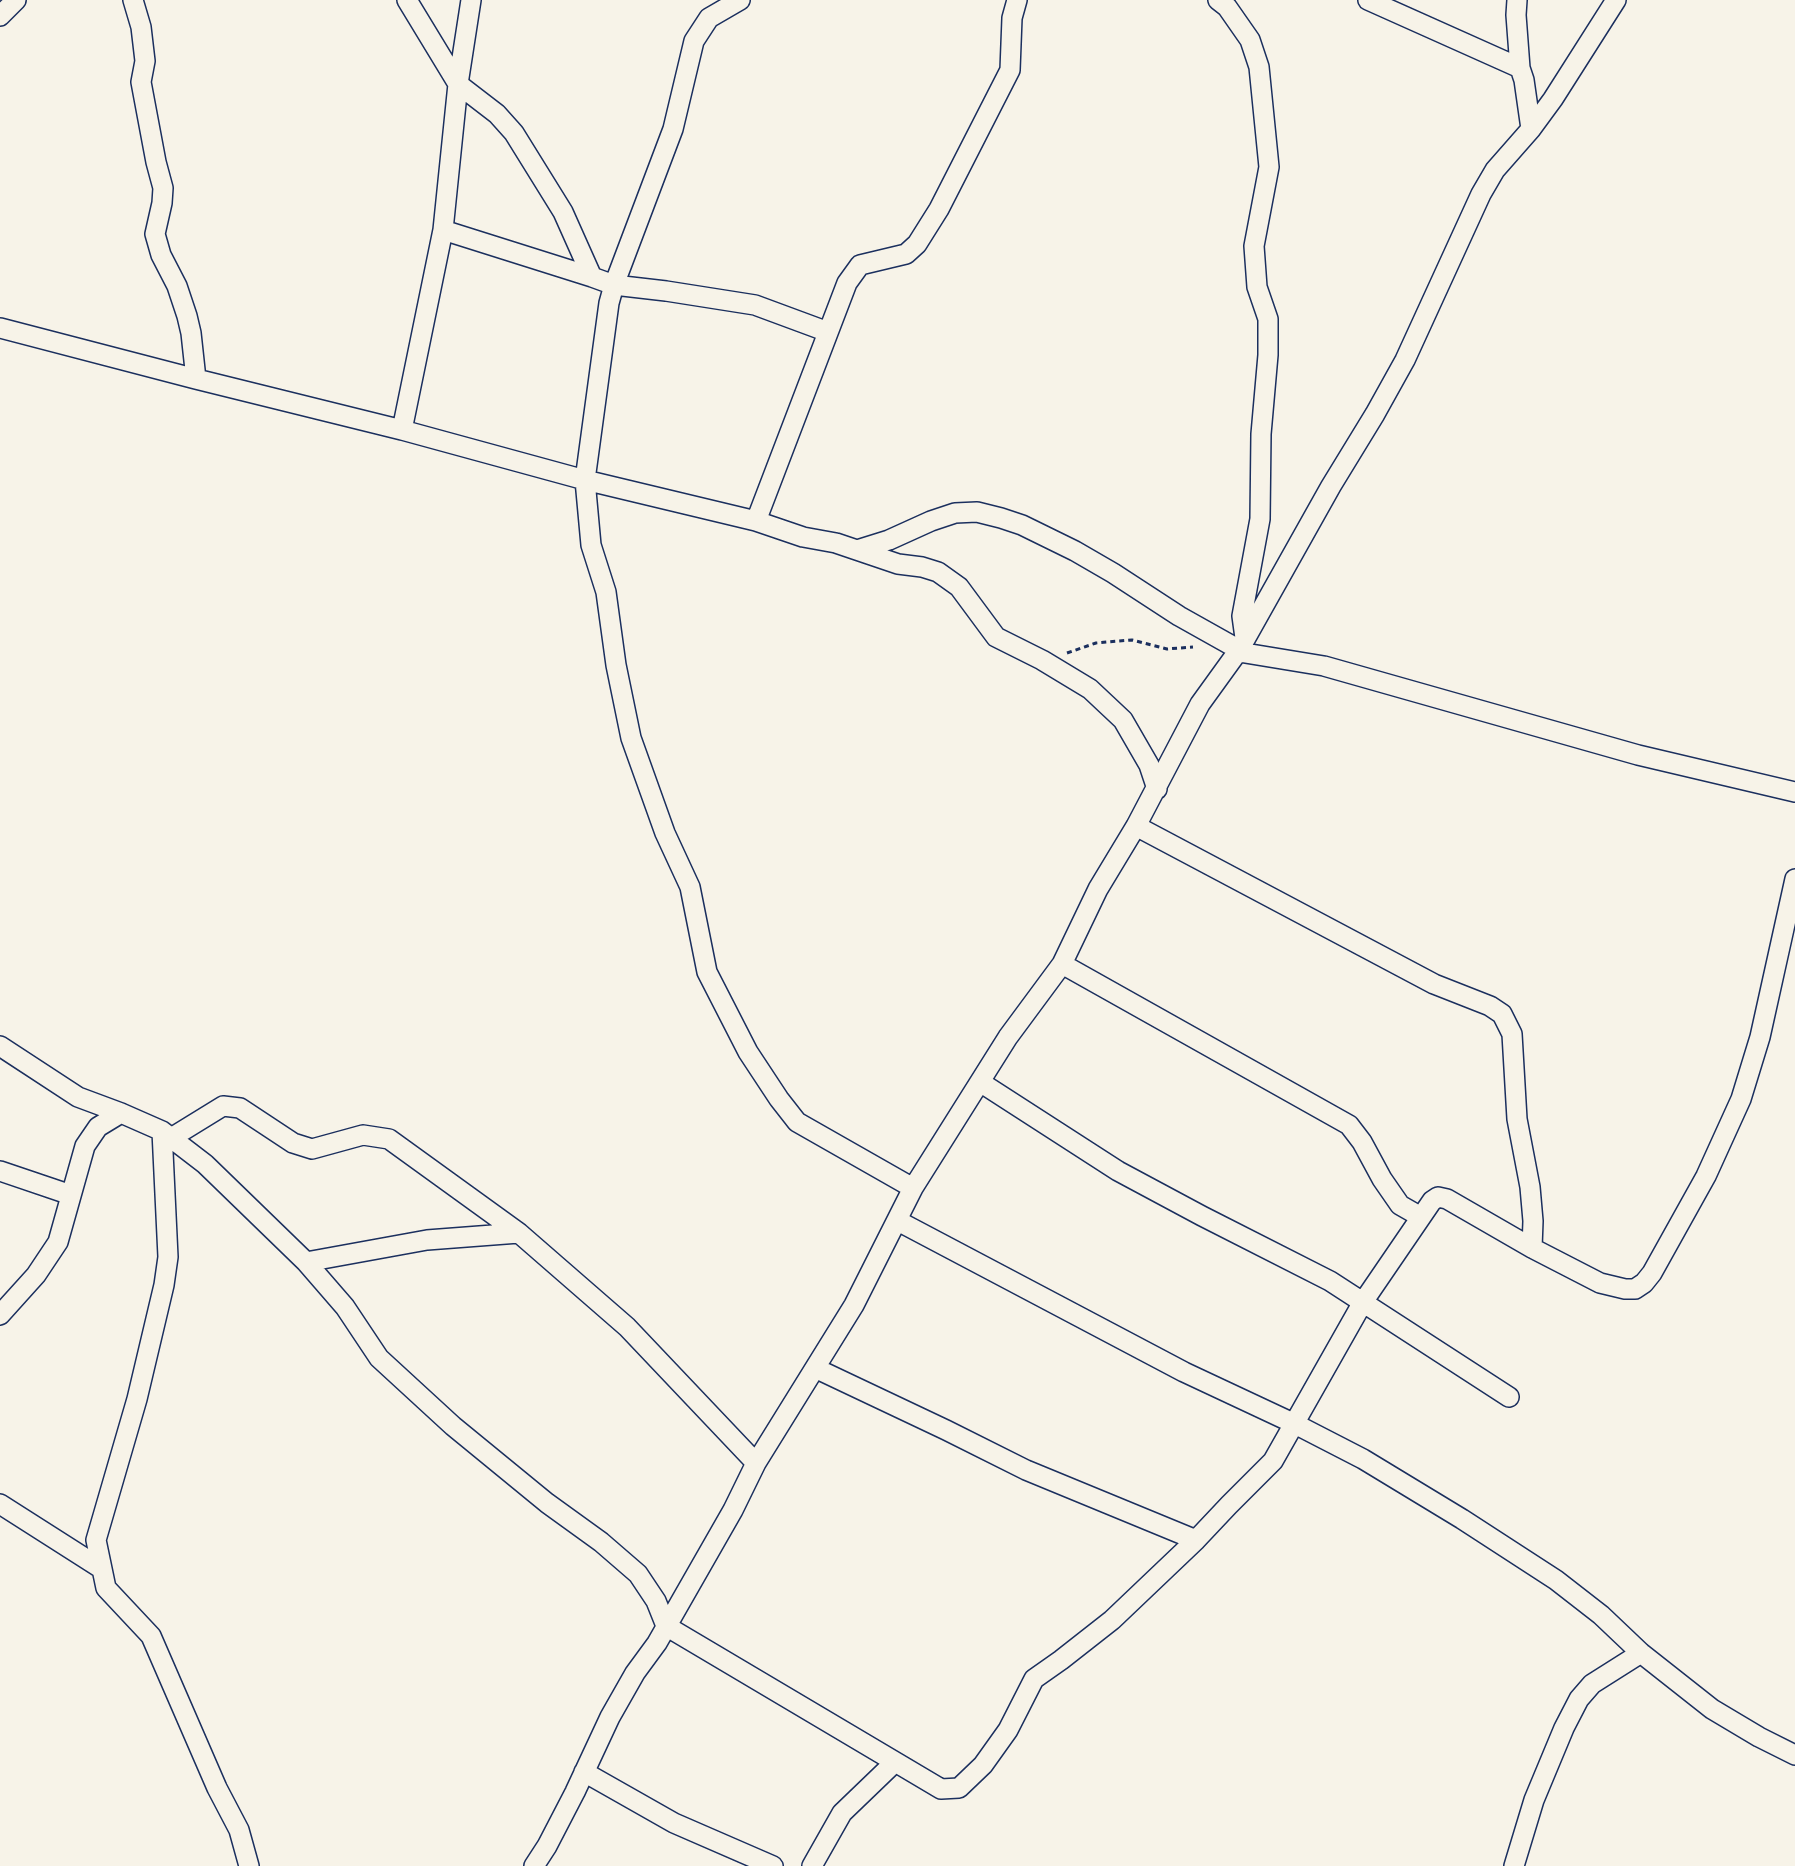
<!DOCTYPE html>
<style>
body{margin:0}
canvas{display:block;background:#f7f3e8}
</style>
<canvas width="1795" height="1866"></canvas>
<script>
const context = document.querySelector('canvas').getContext('2d');
context.lineJoin = 'round';
const shape = rows => new Path2D(rows.map(r => 'M' + r).join(''));
function trace(path, color, width, dash) { context.strokeStyle = color; context.lineWidth = width; context.lineCap = dash ? 'butt' : 'round'; context.setLineDash(dash || []); context.stroke(path); }
const path = shape([
 [1067,653,1096,643,1118,641,1132,640,1167,649,1193,647]
]);
const street = shape([
 [133,0,141,27,145,61,141,82,156,162,163,188,162,203,155,234,161,255,177,286,187,316,191,333,196,379],
 [407,0,458,84,497,114,514,133,563,212,592,277],
 [740,0,709,18,694,41,673,129,614,285,609,303,585,480,591,545,606,592,616,665,631,738,665,833,690,887,707,972,748,1052,779,1099,797,1122,913,1188],
 [1218,0,1227,7,1250,40,1259,67,1269,167,1254,246,1257,287,1268,319,1268,355,1261,434,1260,519,1242,616,1245,638],
 [1368,0,1520,68,1524,80,1531,129],
 [1517,0,1516,15,1520,68],
 [0,16,16,0],
 [443,230,592,277,614,285,666,291,755,305,828,332],
 [0,328,196,379,402,430,585,480,756,521,803,537,836,543,898,564,922,567,938,572,959,587,996,637,1042,660,1090,689,1123,720,1149,765,1157,789],
 [402,430,443,230,458,84,471,0],
 [756,521,847,283,860,265,906,254,917,244,939,209,1010,70,1012,18,1017,0],
 [857,550,889,540,931,521,955,513,977,512,1001,518,1022,525,1075,551,1113,573,1179,616,1245,653,1324,666,1638,755,1795,792],
 [1136,826,1434,984,1490,1006,1502,1014,1512,1034,1517,1119,1530,1187,1533,1221,1532,1248],
 [1062,964,1349,1125,1362,1142,1382,1179,1400,1205,1421,1217],
 [0,1046,78,1097,121,1113,162,1131,205,1164,306,1262,345,1307,379,1358,453,1426,547,1503,601,1542,638,1574,656,1601,666,1626,941,1789,959,1788,983,1765,1008,1730,1034,1679,1061,1660,1112,1620,1196,1540,1229,1505,1273,1461,1363,1302,1432,1201,1438,1197,1447,1199,1532,1248,1600,1283,1625,1289,1635,1289,1644,1283,1652,1273,1706,1176,1741,1099,1760,1037,1795,879],
 [980,1082,1118,1171,1202,1216,1330,1281,1509,1397],
 [162,1131,168,1257,164,1285,137,1399,96,1540,106,1588,151,1636,217,1788,239,1830,249,1866],
 [171,1138,223,1106,240,1108,293,1143,312,1149,363,1135,389,1139,519,1233,627,1327,756,1463],
 [0,1171,71,1195],
 [898,1221,1184,1372,1295,1424,1363,1459,1462,1519,1556,1580,1601,1615,1641,1653,1712,1709,1759,1737,1795,1755],
 [306,1262,427,1240,519,1233],
 [0,1315,36,1275,58,1242,85,1146,98,1127,121,1113],
 [815,1368,946,1430,1026,1470,1196,1540],
 [0,1504,102,1569],
 [584,1772,674,1823,773,1866],
 [534,1866,547,1846,575,1792,610,1717,635,1673,657,1643,733,1510,756,1463,854,1305,913,1188,1008,1037,1062,964,1098,889,1136,826,1200,704,1239,650,1331,486,1375,414,1405,360,1481,194,1495,170,1531,129,1553,99,1616,0],
 [812,1866,842,1813,895,1762],
 [1514,1866,1534,1800,1564,1728,1579,1699,1592,1684,1641,1653]
]);
trace(street, '#1b2f5e', 22);
trace(path, '#1b2f5e', 3, [5, 4]);
trace(street, '#f7f3e8', 19);
</script>
